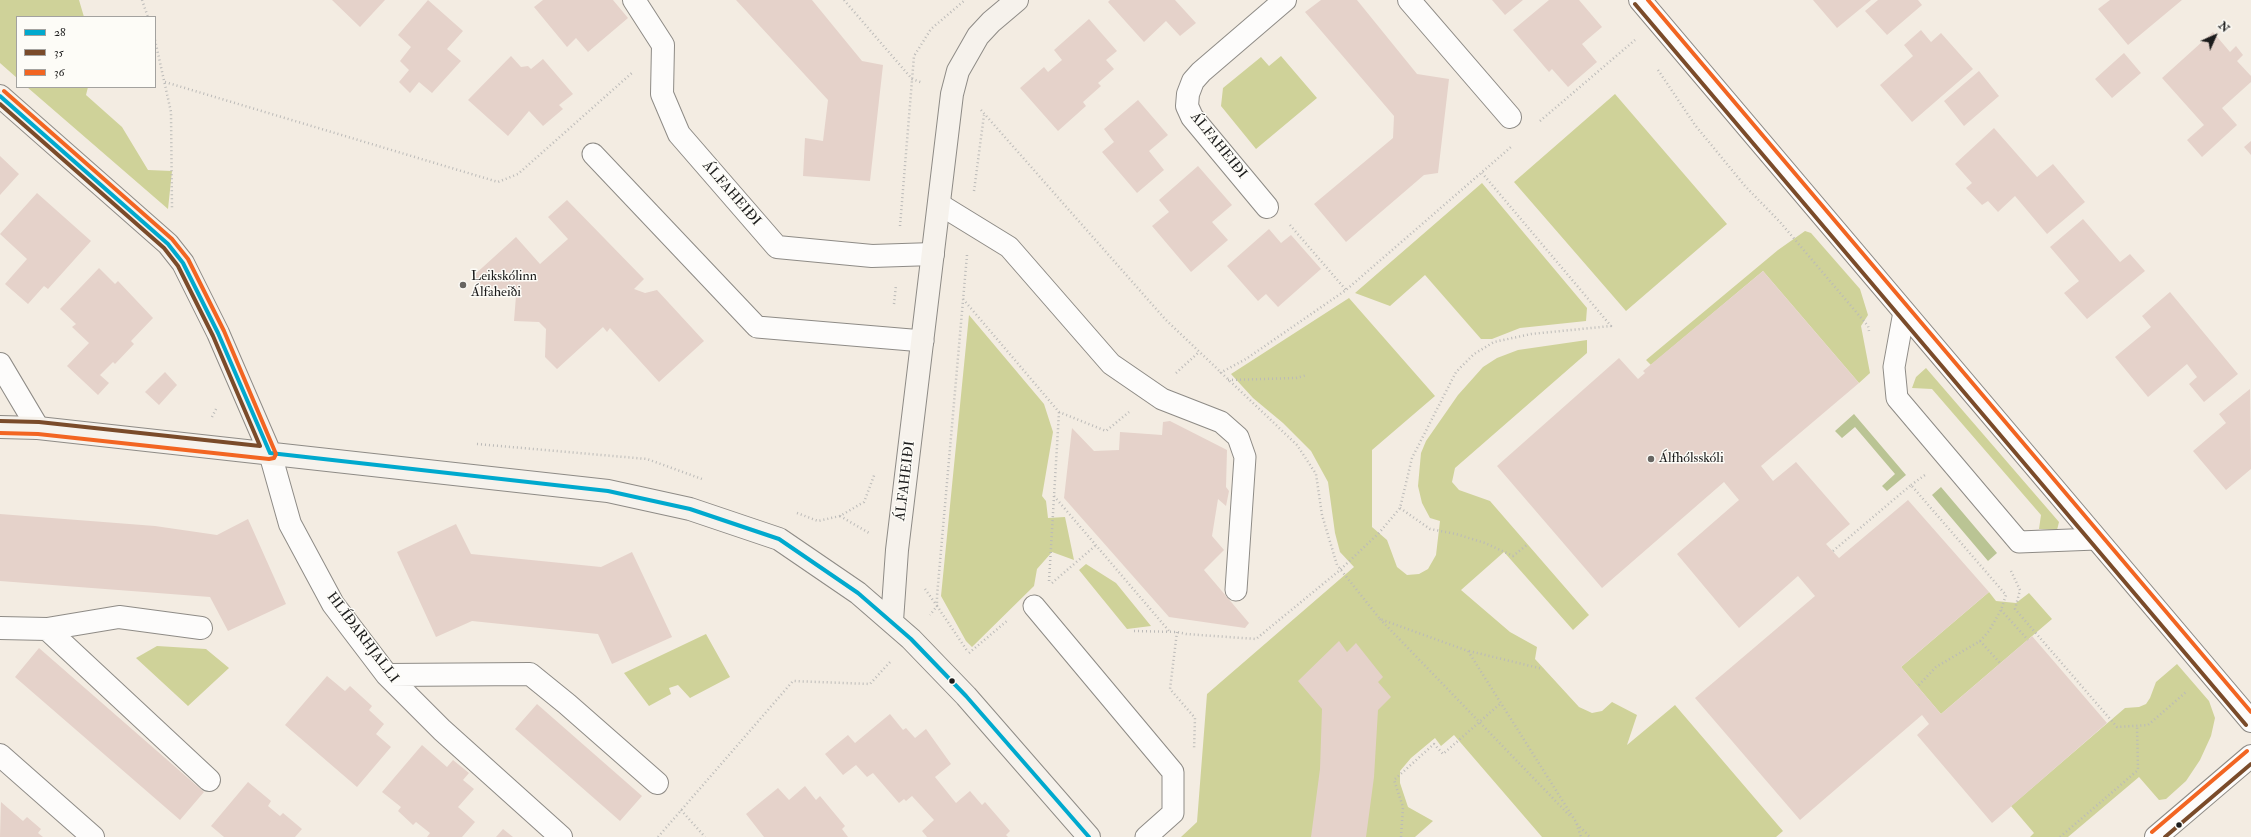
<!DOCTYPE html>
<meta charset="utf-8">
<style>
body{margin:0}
#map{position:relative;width:2251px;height:837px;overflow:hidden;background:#f3ece2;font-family:"IM FELL Double Pica",serif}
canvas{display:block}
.legend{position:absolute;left:16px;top:16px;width:140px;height:72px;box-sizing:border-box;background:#fdfcf7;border:1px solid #a3a29f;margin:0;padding:5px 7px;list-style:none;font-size:12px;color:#1c1c1c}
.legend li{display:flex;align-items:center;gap:8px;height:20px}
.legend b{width:20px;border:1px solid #a3a29f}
.north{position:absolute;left:2195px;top:16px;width:40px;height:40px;-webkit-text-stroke:3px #fdfcf7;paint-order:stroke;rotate:45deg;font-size:11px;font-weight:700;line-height:16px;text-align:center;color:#1c1c1c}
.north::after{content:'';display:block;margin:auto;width:14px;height:18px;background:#1c1c1c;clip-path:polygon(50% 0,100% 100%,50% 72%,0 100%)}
</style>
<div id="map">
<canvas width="2251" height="837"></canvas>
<ul class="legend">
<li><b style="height:5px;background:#00a9ce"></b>28</li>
<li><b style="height:5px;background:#7a4b2a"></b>35</li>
<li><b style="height:5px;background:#f26522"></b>36</li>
</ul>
<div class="north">N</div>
</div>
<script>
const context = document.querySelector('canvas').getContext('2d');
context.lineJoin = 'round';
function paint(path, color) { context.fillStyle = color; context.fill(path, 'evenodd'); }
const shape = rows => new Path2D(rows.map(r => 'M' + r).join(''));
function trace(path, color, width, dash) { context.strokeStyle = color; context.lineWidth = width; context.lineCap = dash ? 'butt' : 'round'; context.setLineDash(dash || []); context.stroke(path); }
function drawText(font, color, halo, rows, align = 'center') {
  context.font = font + ' "IM FELL Double Pica",serif'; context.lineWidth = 3; context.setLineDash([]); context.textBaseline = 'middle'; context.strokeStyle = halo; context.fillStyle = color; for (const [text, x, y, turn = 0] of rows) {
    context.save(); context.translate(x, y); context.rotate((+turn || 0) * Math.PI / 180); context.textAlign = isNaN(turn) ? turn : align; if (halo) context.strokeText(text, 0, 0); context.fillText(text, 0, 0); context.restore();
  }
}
const green = shape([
 [0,0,79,0,84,17,17,17,17,78,0,63],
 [1281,56,1317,98,1256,149,1221,106,1223,88,1261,57,1269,66],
 [27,87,88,87,86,95,122,127,148,170,172,171,168,209],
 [1615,94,1727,224,1626,311,1514,182],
 [1482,183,1587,308,1586,321,1520,328,1492,339,1481,339,1425,275,1390,306,1355,293],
 [1805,231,1811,233,1860,289,1868,315,1861,326,1870,373,1859,383,1763,271,1651,365,1646,360,1778,250],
 [1349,298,1435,396,1372,450,1372,527,1387,540,1397,567,1407,575,1419,574,1428,569,1436,555,1440,521,1430,518,1422,503,1418,486,1421,453,1426,441,1458,395,1483,367,1497,358,1518,350,1587,340,1587,353,1455,468,1452,482,1459,490,1490,501,1589,615,1573,630,1504,552,1461,590,1510,632,1537,647,1535,659,1579,707,1592,713,1602,711,1612,702,1637,715,1627,745,1675,705,1783,831,1776,837,1542,837,1454,735,1441,746,1435,738,1411,758,1400,771,1400,783,1408,807,1433,821,1415,837,1181,837,1197,822,1207,694,1354,567,1340,552,1335,533,1328,482,1311,451,1283,423,1253,398,1231,374],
 [969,315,1044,404,1053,432,1042,496,1046,501,1048,518,1065,517,1074,560,1052,552,1037,569,1034,586,972,647,966,641,941,596],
 [1926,368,2059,522,2057,530,2039,529,2041,515,1932,389,1912,388,1916,377],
 [1086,564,1116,583,1151,626,1127,629,1079,570],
 [1989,592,1996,601,2016,603,2029,593,2052,619,1941,714,1901,667],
 [706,634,730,677,690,698,678,685,669,688,671,694,649,706,624,673],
 [157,646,206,649,229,668,188,706,136,658],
 [2177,664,2209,701,2215,718,2211,736,2200,760,2186,781,2166,799,2159,800,2139,777,2068,837,2030,837,2034,833,2011,806,2125,708,2139,707,2146,704,2150,698,2156,682]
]);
const forest = shape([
 [1854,414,1906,475,1887,491,1882,486,1895,474,1855,427,1842,438,1835,431],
 [1941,487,1997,553,1988,561,1932,495]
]);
const building = shape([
 [332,0,385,0,360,27],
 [428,0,463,31,447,49,461,61,432,93,419,82,410,93,399,82,409,70,400,61,411,47,398,35],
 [543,0,613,0,628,18,588,52,576,38,567,47,534,7],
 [736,0,812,0,862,61,883,65,870,181,803,176,805,138,823,141,828,100],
 [1110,0,1175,0,1196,23,1180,36,1166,21,1144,42,1108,2],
 [1321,0,1357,0,1417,74,1449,79,1438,173,1424,175,1346,242,1314,204,1393,138,1394,116,1305,12],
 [1492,0,1523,0,1505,15],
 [1549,0,1579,0,1602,27,1582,44,1597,62,1568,87,1552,69,1549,72,1513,30],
 [1813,0,1871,0,1837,28],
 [1878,0,1918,0,1922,5,1887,35,1865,11],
 [2110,0,2182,0,2128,45,2098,9],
 [1089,19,1117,51,1106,60,1114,69,1098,83,1101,86,1083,102,1086,106,1058,131,1020,88,1044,67,1048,72,1062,60,1054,50],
 [1921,30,1931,42,1941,33,1973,69,1912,122,1880,85,1913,56,1904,45],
 [2213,32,2230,52,2236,46,2243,55,2237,61,2251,76,2251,82,2222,108,2237,125,2202,157,2187,140,2204,125,2162,78],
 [2124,53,2141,73,2112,98,2095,79],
 [511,56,521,67,528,66,531,69,543,59,573,94,559,105,563,109,543,126,529,111,508,136,468,100],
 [1979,71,1999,96,1964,126,1944,101],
 [1138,100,1168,135,1149,151,1164,170,1137,193,1102,152,1114,142,1104,129],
 [1994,128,2037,177,2053,164,2085,202,2047,234,2015,196,1998,212,1988,201,1982,205,1966,188,1972,183,1955,164],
 [2251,141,2251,155,2244,147],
 [0,156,19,174,0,195],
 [1198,166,1232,205,1212,222,1228,240,1191,272,1152,226,1169,212,1159,200],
 [37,193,91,241,48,289,44,286,28,304,5,284,27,259,0,234],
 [567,200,644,279,634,289,645,293,657,290,704,341,659,382,610,328,607,332,603,327,557,369,545,357,546,329,539,322,514,321,516,296,509,290,482,288,472,277,516,237,540,264,568,239,548,217],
 [2083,219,2120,262,2130,254,2145,271,2087,319,2064,293,2079,281,2050,247],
 [1269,229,1281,243,1291,235,1321,269,1278,307,1266,294,1258,301,1227,266],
 [99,268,115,284,118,281,153,318,131,341,134,344,115,364,113,362,100,375,109,383,98,395,67,366,89,343,72,327,76,324,60,309],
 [1763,271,1859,383,1761,466,1773,481,1796,462,1850,524,1826,544,1839,558,1908,500,1989,592,1901,667,1941,714,2032,636,2107,723,1992,823,1917,735,1929,724,1922,715,1800,820,1695,698,1815,596,1798,576,1739,628,1677,554,1739,500,1724,482,1602,588,1497,466,1619,358,1638,379,1645,373,1643,371],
 [2170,292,2238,374,2204,402,2189,384,2197,377,2187,364,2148,397,2115,357,2151,327,2142,316],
 [165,372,177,385,159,405,145,392],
 [2250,389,2251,469,2226,490,2193,451,2226,423,2219,414],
 [1170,421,1227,450,1226,487,1229,491,1226,506,1218,499,1212,536,1224,550,1204,570,1249,623,1245,628,1169,617,1064,498,1072,428,1094,451,1119,450,1120,432,1162,435,1163,422],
 [0,514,155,526,217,535,248,519,286,604,228,631,210,597,0,581],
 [456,524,471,554,601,567,632,552,672,637,612,664,598,634,472,621,436,637,397,552],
 [1339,641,1347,652,1356,643,1383,677,1378,682,1391,697,1378,710,1374,777,1366,837,1311,837,1320,769,1322,709,1298,681],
 [39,648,204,792,180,820,15,677],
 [327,676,345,691,350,686,372,706,369,710,384,724,376,734,391,747,357,787,285,725],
 [537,704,642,796,620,821,515,729],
 [890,714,903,730,906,728,915,738,926,729,951,764,935,777,956,803,970,791,982,805,985,802,1010,831,1006,835,1008,837,927,837,922,831,934,820,912,796,906,801,904,799,899,803,873,773,867,777,856,765,843,775,825,754,848,735,855,743],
 [422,745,447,767,453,760,469,773,463,780,474,789,458,807,475,822,462,837,427,837,430,833,416,822,413,825,398,811,401,807,382,792],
 [248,782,271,801,268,806,280,816,283,813,302,829,295,837,224,837,211,826],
 [805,786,816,800,820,796,845,826,842,829,848,837,764,837,746,814,778,788,789,800],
 [1,802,23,821,27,817,41,829,38,833,43,837,0,837],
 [503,829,513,837,496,837]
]);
const path = shape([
 [142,0,148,17],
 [844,0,912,79,923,83],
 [155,40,171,112,172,208],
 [1658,70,1695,125,1745,186,1780,222,1868,326,1869,331],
 [165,82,498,182,518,174,633,72],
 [981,110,1165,319,1297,445,1316,474,1322,515,1337,565,1380,619,1468,651,1576,822,1581,837],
 [1540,121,1635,40],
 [974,191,984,115],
 [1290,225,1346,290],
 [900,226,914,56,931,29,965,0],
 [967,255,937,596,937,606,968,652],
 [963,299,1059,412,1106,431,1129,412],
 [894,304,896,285],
 [1176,373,1199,352],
 [1220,373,1246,359,1346,290,1511,147],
 [1228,380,1296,378,1307,375],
 [212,417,217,407],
 [477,444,647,459,702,479],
 [1911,485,1925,475],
 [1054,496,1169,631],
 [1400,508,1430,529,1456,534,1485,543,1513,556,1528,544],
 [797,513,818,521,840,516,864,502,875,473],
 [840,516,869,533],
 [1833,551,1911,485,2006,595,2001,610,1989,631,1980,641,1936,667,1917,687],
 [2011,571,2020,590,2015,609,2117,727,2148,725,2186,692],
 [1049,581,1059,412],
 [1052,583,1095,546],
 [925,589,937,606,930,615],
 [2001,610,2028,640],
 [1380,619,1571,817],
 [1134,631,1177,632,1186,634,1256,639,1340,570,1379,533,1400,508,1412,458,1456,372,1474,354,1494,342,1531,334,1611,326,1482,173],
 [1177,632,1170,689,1195,718,1194,750],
 [1980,641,2000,663],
 [1469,651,1543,669],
 [969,653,1008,620],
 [681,810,705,837],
 [1577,824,1590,837],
 [658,837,793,681,870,684,890,662],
 [1401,837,1403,807,1394,780,1434,744,1443,754,1501,703],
 [2060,837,2138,770,2137,726]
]);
const lane = shape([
 [593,154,757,327,923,341],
 [939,204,1009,247,1111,364,1162,399,1221,422,1238,437,1245,457,1236,590],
 [1904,312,1894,367,1897,398,2019,542,2096,539],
 [1034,606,1173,772,1173,813,1146,837]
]);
const street = shape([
 [634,0,663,45,662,94,679,134,777,247,872,256,933,254],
 [1409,0,1510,117],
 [1640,0,2251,721],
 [1267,207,1192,117,1187,106,1188,94,1193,81,1201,72,1285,0],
 [0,364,38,428],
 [270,453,290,524,333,604,387,675,442,730,561,837],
 [0,628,47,629,119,617,201,628],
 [47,629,209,780],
 [387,675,530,674,567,704,657,783],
 [0,755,93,837],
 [2156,837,2251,756]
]);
const secondary = shape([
 [0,96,168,244,183,263,218,333,270,453],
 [0,427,38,428,608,491,690,509,779,539,858,593,911,639,966,696,1089,837],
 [892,621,897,550,952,94,958,71,978,36,991,22,1017,0]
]);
const bus1 = shape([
 [0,96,168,244,183,263,218,333,270,453],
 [270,453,608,491,690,509,779,539,858,593,911,639,966,696,1089,837]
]);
const bus2 = shape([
 [1635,4,2246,725],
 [0,104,164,248,178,266,213,336,260,446,39,422,0,421],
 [2165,837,2251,764]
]);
const bus3 = shape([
 [1648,0,2251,712],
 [0,433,38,434,269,459,274,458,276,454,224,331,188,259,172,239,4,91],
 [2152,832,2247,751]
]);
const markers = [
 [463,285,4,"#676561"],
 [1651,459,4,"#676561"],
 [952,681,3.5,"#1c1c1c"],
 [2179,825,3.5,"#1c1c1c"]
];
const streetNames = [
 ["ÁLFAHEIÐI",1218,146,51],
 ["ÁLFAHEIÐI",731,194,49],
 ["ÁLFAHEIÐI",906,481,-83],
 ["HLÍÐARHJALLI",362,638,53]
];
const poiNames = [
 ["Leikskólinn",471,277],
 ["Álfaheiði",471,293],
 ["Álfhólsskóli",1659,459]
];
paint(green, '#cfd299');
paint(forest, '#bac494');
paint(building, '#e5d2ca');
trace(lane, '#8e8b86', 23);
trace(street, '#8e8b86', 24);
trace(secondary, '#8e8b86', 24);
trace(path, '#bbbab8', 2.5, [1, 3]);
trace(lane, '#fdfcfb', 21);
trace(street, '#fdfcfb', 22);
trace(secondary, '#f6f2ec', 22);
trace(bus1, '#00a9ce', 4);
trace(bus2, '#7a4b2a', 4);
trace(bus3, '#f26522', 4);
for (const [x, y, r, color] of markers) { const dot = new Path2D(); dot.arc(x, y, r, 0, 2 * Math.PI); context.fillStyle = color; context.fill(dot); trace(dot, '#fdfcf7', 1.5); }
drawText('14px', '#1c1c1c', '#fdfcf7', streetNames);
drawText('14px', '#1c1c1c', '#fdfcf7', poiNames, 'left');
</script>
